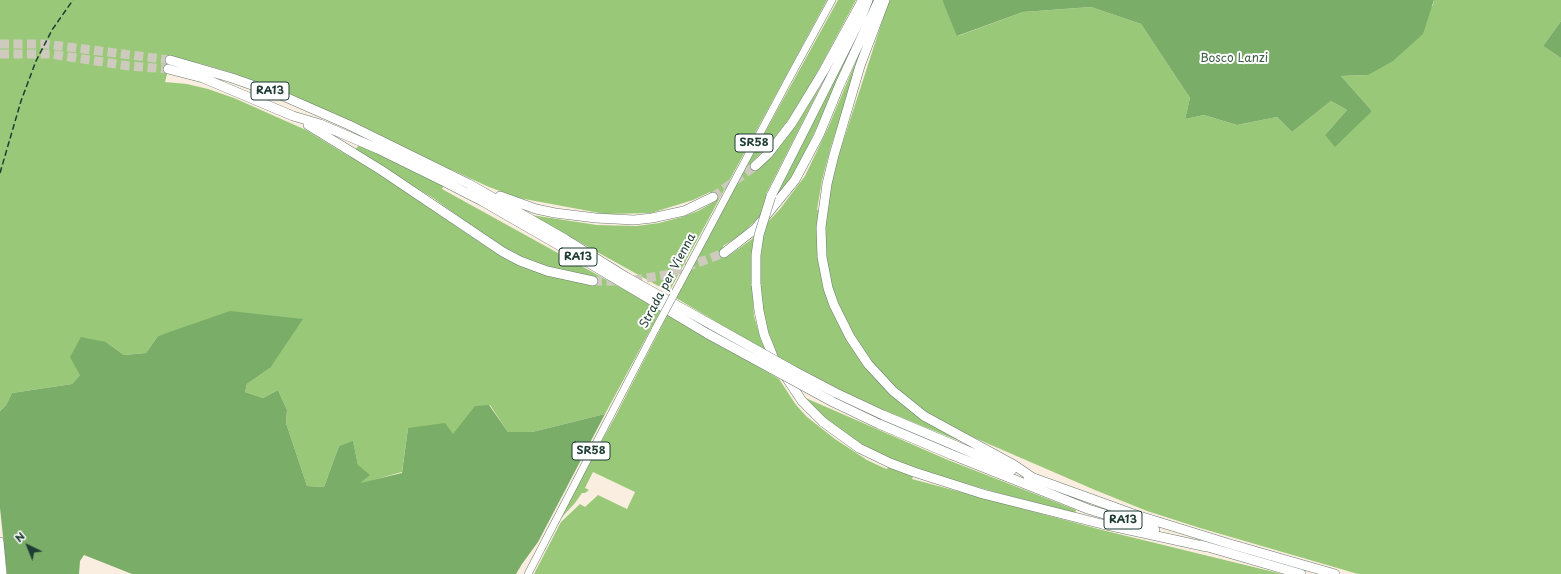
<!DOCTYPE html>
<style>
body{margin:0}
#map{position:relative;width:1561px;height:574px;overflow:hidden;background:#faeee0;font-family:"Playpen Sans",sans-serif}
canvas{display:block}
.north{position:absolute;left:8px;top:526px;width:40px;height:40px;-webkit-text-stroke:3px #fff;paint-order:stroke;rotate:317deg;font-size:11px;font-weight:700;line-height:16px;text-align:center;color:#1f3d34}
.north::after{content:'';display:block;margin:auto;width:14px;height:18px;background:#1f3d34;clip-path:polygon(50% 0,100% 100%,50% 72%,0 100%)}
</style>
<div id="map">
<canvas width="1561" height="574"></canvas>
<div class="north">N</div>
</div>
<script>
const context = document.querySelector('canvas').getContext('2d');
context.lineJoin = 'round';
function paint(path, color) { context.fillStyle = color; context.fill(path, 'evenodd'); }
const shape = rows => new Path2D(rows.map(r => 'M' + r).join(''));
function trace(path, color, width, dash) { context.strokeStyle = color; context.lineWidth = width; context.lineCap = dash ? 'butt' : 'round'; context.setLineDash(dash || []); context.stroke(path); }
function drawText(font, color, halo, rows, align = 'center') {
  context.font = font + ' "Playpen Sans",sans-serif'; context.lineWidth = 4; context.setLineDash([]); context.textBaseline = 'middle'; context.strokeStyle = halo; context.fillStyle = color; for (const [text, x, y, turn = 0] of rows) {
    context.save(); context.translate(x, y); context.rotate((+turn || 0) * Math.PI / 180); context.textAlign = isNaN(turn) ? turn : align; if (halo) context.strokeText(text, 0, 0); context.fillText(text, 0, 0); context.restore();
  }
}
const green = shape([
 [0,0,827,0,669,292,531,215,597,225,637,226,659,223,682,217,698,211,716,201,710,192,693,200,651,213,605,214,519,198,489,187,452,170,445,182,442,189,661,310,605,414,532,432,508,432,490,405,453,434,408,428,402,472,359,484,358,465,353,442,339,446,324,487,307,486,286,423,287,410,278,390,263,398,245,392,247,384,270,368,181,329,158,336,146,353,124,355,106,342,80,375,72,384,12,393,6,405,0,411],
 [171,59,198,63,229,72,265,85,297,98,365,133,361,142,350,157,306,130,234,98,208,89,187,84,165,82],
 [378,173,413,186,433,198,497,244,515,254,592,284,552,276,512,262,488,248],
 [838,0,856,0,813,80,788,120,768,146,751,163,758,170,780,146,795,127,823,82,766,194,773,197,873,0,875,0,804,155,790,179,757,219,741,235,723,246,724,253,727,257,752,239,780,209,805,176,828,128,874,18,831,146,822,180,817,210,827,210,831,182,841,148,889,0,942,0,958,36,1023,12,1091,7,1141,24,1190,98,1185,119,1204,115,1237,125,1277,117,1292,132,1331,101,1347,110,1325,135,1372,111,1341,76,1368,75,1433,5,1434,0,1561,0,1561,21,1543,46,1561,58,1561,574,1358,574,1200,528,1147,511,1095,490,968,435,964,443,859,400,775,357,752,285,754,316,761,340,766,351,676,298,747,165],
 [668,314,779,379,796,405,807,417,835,439,867,460,884,468,887,469,890,463,841,431,817,411,801,396,948,460,1076,510,1075,513,998,493,916,469,912,479,1102,530,1282,574,534,574,561,522,580,504,585,507,598,495,627,509,635,492,593,472,585,488,589,490,585,493,582,493,575,503,562,517,560,515,614,419]
]);
const forest = shape([
 [942,0,1434,0,1423,34,1393,61,1368,75,1341,76,1372,111,1335,147,1325,135,1347,110,1331,101,1292,132,1277,117,1237,125,1204,115,1185,119,1190,98,1141,24,1091,7,1023,12,957,36],
 [1561,21,1561,58,1543,46],
 [230,311,303,319,270,368,247,384,245,392,263,398,278,390,287,410,286,423,307,486,324,487,339,446,353,441,358,465,370,475,360,483,402,473,408,428,445,423,453,434,475,406,489,405,508,432,532,432,605,414,538,542,522,564,516,574,132,574,84,555,80,561,79,574,7,574,0,508,0,411,6,405,12,393,72,384,80,375,70,357,81,337,106,342,124,355,146,353,158,336]
]);
const highwayTunnel = shape([
 [0,44,45,44,170,60],
 [0,54,50,54,129,66,168,69],
 [713,197,755,166],
 [593,281,628,281,665,275,724,253]
]);
const major = shape([
 [678,287,791,75,832,0],
 [0,541,3,574],
 [528,574,656,328]
]);
const highway = shape([
 [885,0,860,66,834,155,827,184,821,227,822,257,828,288,834,305,850,337,868,364,893,391,924,416,1014,465,1033,478],
 [170,60,232,78,283,96,349,125,469,184,565,239,626,277,712,325],
 [168,69,203,78,293,116,320,124,378,149,445,182,482,201,562,247,708,334],
 [308,125,381,170,503,252,520,261,547,271,593,281],
 [755,166,768,154,792,123,823,72,862,1],
 [500,196,536,209,555,213,596,218,634,220,652,218,684,211,713,197],
 [771,196,860,20,868,0],
 [724,253,755,229,795,180,819,135,840,84,879,0],
 [756,284,759,311,764,334,776,364],
 [784,374,802,401,823,422,859,448,890,463,914,472,983,494,1102,524,1207,547],
 [954,445,1012,470],
 [950,454,1088,509,1155,530],
 [1028,476,1136,515,1230,544,1335,574],
 [1201,545,1301,574]
]);
const rail = shape([
 [0,173,21,101,36,61,52,30,73,0]
]);
const majorBridge = shape([
 [656,328,678,287]
]);
const highwayBridge = shape([
 [756,284,756,255,759,235,771,196],
 [712,325,794,371,836,393,883,415,954,445],
 [708,334,833,402,879,424,950,454]
]);
const shields = [
 [270,91,38],
 [754,143,38],
 [578,257,38],
 [591,451,38],
 [1123,520,38]
];
const shieldNames = [
 ["RA13",270,91],
 ["SR58",754,143],
 ["RA13",578,257],
 ["SR58",591,451],
 ["RA13",1123,520]
];
const parkNames = [
 ["Bosco Lanzi",1234,59]
];
const streetNames = [
 ["Strada per Vienna",668,281,-62]
];
paint(green, '#99c978');
paint(forest, '#7aad68');
trace(highwayTunnel, '#cecbbe', 9, [9, 4.5]);
trace(major, '#6c7b70', 8);
trace(highway, '#6c7b70', 10);
trace(major, '#fff', 7);
trace(highway, '#fff', 9);
trace(rail, '#1f3d34', 1.5, [6, 3]);
trace(majorBridge, '#6c7b70', 8, []);
trace(highwayBridge, '#6c7b70', 10, []);
trace(majorBridge, '#fff', 7);
trace(highwayBridge, '#fff', 9);
for (const [x, y, w] of shields) { const box = new Path2D(); box.roundRect(x - w / 2, y - 9, w, 18, 3); context.fillStyle = '#fff'; context.fill(box); trace(box, '#1f3d34', 1); }
drawText('bold 11px', '#1f3d34', null, shieldNames);
drawText('12px', '#3e6045', '#fff', parkNames);
drawText('12px', '#1f3d34', '#fff', streetNames);
</script>
